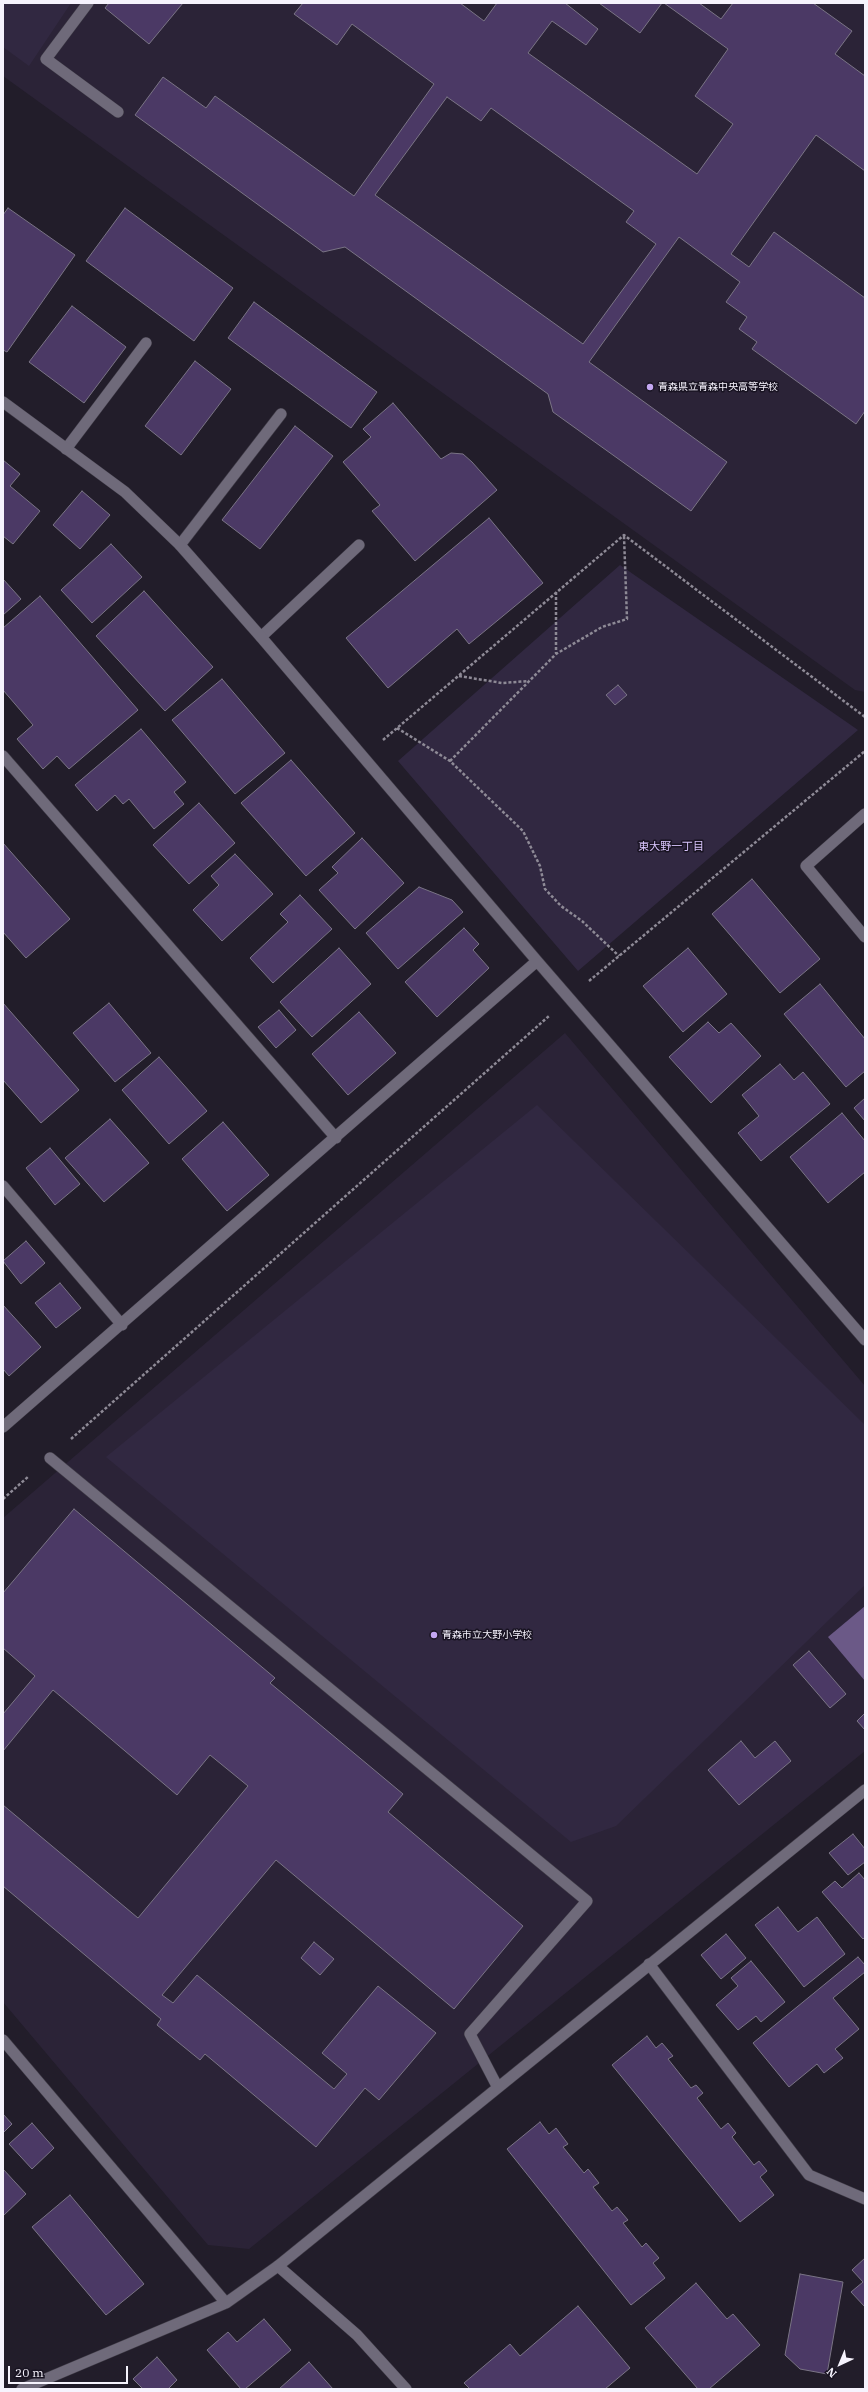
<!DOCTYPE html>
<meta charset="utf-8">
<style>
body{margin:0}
#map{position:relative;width:868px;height:2392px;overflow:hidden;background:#221d2a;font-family:"IBM Plex Serif",serif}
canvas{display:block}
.frame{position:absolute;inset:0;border:4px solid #f6f3fd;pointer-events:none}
.north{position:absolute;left:820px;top:2344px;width:40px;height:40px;-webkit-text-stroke:3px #181321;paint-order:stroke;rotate:224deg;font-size:11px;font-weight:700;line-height:16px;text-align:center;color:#f6f3fd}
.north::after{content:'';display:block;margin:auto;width:14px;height:18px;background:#f6f3fd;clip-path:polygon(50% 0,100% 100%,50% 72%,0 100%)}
.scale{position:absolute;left:8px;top:2366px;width:120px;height:18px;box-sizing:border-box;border:2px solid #f6f3fd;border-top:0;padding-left:5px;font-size:12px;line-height:14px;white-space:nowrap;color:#f6f3fd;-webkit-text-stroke:3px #181321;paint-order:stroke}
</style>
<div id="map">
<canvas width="868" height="2392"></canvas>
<div class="frame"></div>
<div class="north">N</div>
<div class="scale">20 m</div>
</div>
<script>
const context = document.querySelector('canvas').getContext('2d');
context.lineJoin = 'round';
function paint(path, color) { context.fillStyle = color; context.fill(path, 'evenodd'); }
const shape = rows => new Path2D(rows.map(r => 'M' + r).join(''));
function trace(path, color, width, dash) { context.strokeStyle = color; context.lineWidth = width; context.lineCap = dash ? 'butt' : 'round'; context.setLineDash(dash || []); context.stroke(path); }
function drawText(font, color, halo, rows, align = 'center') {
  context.font = font + ' "IBM Plex Serif","Noto Sans JP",serif'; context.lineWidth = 3; context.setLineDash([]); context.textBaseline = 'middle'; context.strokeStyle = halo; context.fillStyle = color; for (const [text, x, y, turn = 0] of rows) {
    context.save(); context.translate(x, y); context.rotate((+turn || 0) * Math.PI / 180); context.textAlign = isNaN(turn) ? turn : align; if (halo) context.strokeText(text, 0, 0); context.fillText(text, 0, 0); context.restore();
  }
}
const built = shape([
 [3,3,865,3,865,692,855,690,3,76],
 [565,1033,865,1386,865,1751,249,2249,208,2245,3,2002,3,1518]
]);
const green = shape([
 [3,3,71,3,29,66,3,47],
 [620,565,858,730,578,971,398,761],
 [537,1105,865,1425,865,1585,616,1826,571,1842,106,1457]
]);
const water = shape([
 [865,1606,865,1681,828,1637]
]);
const building = shape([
 [109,3,183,3,149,44,105,8,109,3],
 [303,3,460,3,484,21,497,3,565,3,598,29,586,45,552,21,528,53,697,174,733,124,695,96,728,49,664,3,699,3,721,19,733,3,813,3,852,31,835,54,865,76,865,171,816,135,731,254,749,267,774,232,865,298,865,411,856,424,752,349,757,342,739,329,747,317,726,302,740,282,679,237,589,362,727,462,691,511,553,412,548,394,345,247,323,252,135,115,163,77,206,108,215,96,354,196,434,84,352,24,337,45,294,14,303,3],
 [447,97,481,121,491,108,634,211,626,222,656,244,583,344,375,195,447,97],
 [599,3,662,3,640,33,599,3],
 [8,208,75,255,7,352,3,350,3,215,8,208],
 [125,208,233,288,194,341,86,261,125,208],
 [254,302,377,392,351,428,228,338,254,302],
 [72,306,126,347,84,403,29,362,72,306],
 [195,361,231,389,181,455,145,426,195,361],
 [393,403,441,459,451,453,463,454,472,462,497,490,415,561,372,511,380,505,343,462,371,437,363,429,393,403],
 [295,426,333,456,260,549,222,520,295,426],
 [3,460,20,474,10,486,40,511,13,544,3,536,3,460],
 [82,491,110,515,80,549,53,525,82,491],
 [489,518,543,583,469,644,457,629,388,688,346,638,489,518],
 [111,544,142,577,92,623,61,590,111,544],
 [3,579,21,599,3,615,3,579],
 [144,591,213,667,165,711,96,636,144,591],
 [40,596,138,710,69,769,57,756,43,769,17,739,33,725,3,690,3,628,40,596],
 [222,679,285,753,235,794,172,720,222,679],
 [618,685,627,695,615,705,606,695,618,685],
 [141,729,186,782,174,792,184,804,154,829,129,799,123,804,115,795,97,811,75,785,141,729],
 [291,760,355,833,306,876,241,803,291,760],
 [199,803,235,843,189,884,153,845,199,803],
 [362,838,404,883,355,929,319,890,338,873,332,867,362,838],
 [3,843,70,919,26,958,3,932,3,843],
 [235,854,273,894,222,941,193,910,219,885,211,876,235,854],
 [752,879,820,959,780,993,712,914,752,879],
 [419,887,452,900,463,912,398,969,366,933,419,887],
 [300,895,332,929,273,983,250,958,288,922,280,914,300,895],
 [464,928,479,944,473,950,489,968,437,1017,405,982,464,928],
 [339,948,371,984,312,1037,280,1002,339,948],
 [688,948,727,994,683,1032,643,986,688,948],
 [820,984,865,1039,865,1071,846,1087,784,1014,820,984],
 [3,1003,79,1090,41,1123,3,1080,3,1003],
 [109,1003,151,1053,115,1082,73,1033,109,1003],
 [279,1010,296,1030,276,1048,258,1027,279,1010],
 [359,1012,396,1053,348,1095,312,1054,359,1012],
 [708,1022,719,1033,731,1023,761,1056,711,1103,669,1057,708,1022],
 [159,1057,207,1111,169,1144,122,1090,159,1057],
 [780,1064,794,1080,803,1072,830,1104,761,1161,738,1133,759,1116,742,1095,780,1064],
 [865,1098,865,1121,854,1108,865,1098],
 [842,1113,865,1141,865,1172,828,1203,790,1157,842,1113],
 [110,1119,149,1163,104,1202,65,1158,110,1119],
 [223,1122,269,1175,227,1211,182,1159,223,1122],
 [50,1148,80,1184,55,1205,26,1168,50,1148],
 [26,1241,45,1263,21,1284,3,1261,26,1241],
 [60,1283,81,1308,56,1328,35,1303,60,1283],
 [3,1305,41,1347,9,1376,3,1369,3,1305],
 [74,1509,275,1678,270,1683,403,1794,388,1812,523,1926,454,2009,276,1860,162,1995,173,2003,197,1975,334,2089,347,2074,322,2053,378,1986,436,2033,379,2100,365,2088,316,2147,205,2054,200,2060,157,2025,161,2019,3,1886,3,1805,138,1918,248,1786,210,1755,177,1795,53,1690,3,1751,3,1714,35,1676,3,1648,3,1593,74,1509],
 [809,1651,846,1694,830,1708,793,1665,809,1651],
 [865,1713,865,1730,857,1721,865,1713],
 [741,1741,755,1758,775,1741,791,1761,739,1805,708,1770,741,1741],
 [853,1834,865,1849,865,1862,848,1875,829,1853,853,1834],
 [859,1873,865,1880,865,1937,863,1939,822,1892,835,1881,842,1888,859,1873],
 [778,1907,798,1932,817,1917,845,1954,804,1987,755,1925,778,1907],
 [726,1934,746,1958,721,1979,701,1955,726,1934],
 [314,1942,334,1959,320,1975,301,1958,314,1942],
 [858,1957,865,1965,865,1972,833,1998,859,2029,835,2049,843,2058,824,2073,817,2064,789,2087,753,2043,858,1957],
 [751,1961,785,2002,761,2022,756,2016,738,2030,716,2005,738,1986,731,1978,751,1961],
 [647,2036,656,2048,662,2043,673,2056,668,2059,691,2088,696,2085,703,2093,697,2098,721,2129,728,2123,736,2133,732,2137,754,2165,759,2161,767,2171,760,2177,774,2195,740,2222,612,2065,647,2036],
 [3,2114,12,2124,3,2133,3,2114],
 [540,2122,549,2134,556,2128,568,2144,563,2147,584,2173,588,2169,599,2183,593,2187,612,2211,617,2207,628,2220,623,2223,642,2247,646,2243,659,2258,653,2263,665,2278,631,2305,507,2149,540,2122],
 [32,2123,54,2148,32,2169,9,2144,32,2123],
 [3,2169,26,2194,3,2216,3,2169],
 [70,2195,144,2284,106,2315,32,2227,70,2195],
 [865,2258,865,2307,851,2292,863,2282,852,2270,865,2258],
 [800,2274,843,2282,827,2374,800,2369,785,2355,800,2274],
 [696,2283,727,2319,733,2314,760,2345,709,2389,698,2389,645,2328,696,2283],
 [578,2306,630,2368,605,2389,470,2389,464,2383,510,2344,520,2356,578,2306],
 [264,2319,291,2350,245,2389,241,2389,207,2350,228,2332,237,2342,264,2319],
 [157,2357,177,2380,168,2389,143,2389,133,2379,157,2357],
 [309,2362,333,2389,279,2389,309,2362]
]);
const path = shape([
 [556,592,556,653],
 [459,676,502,683,529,681],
 [397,728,450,761,523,831,540,866,545,889,561,906,582,921,619,956],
 [383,740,624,535,865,717],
 [450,761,556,654,602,627,627,619,624,536],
 [589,981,865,751],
 [71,1439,549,1016],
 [3,1499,29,1476]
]);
const service = shape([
 [88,3,46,59,118,112],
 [66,449,146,343],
 [180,545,281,414],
 [261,637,359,545],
 [50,1458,587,1901,470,2034,497,2086],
 [649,1964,809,2175,865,2199],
 [278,2266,357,2335,406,2389]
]);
const minor = shape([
 [3,402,125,492,180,545,261,637,537,961,865,1340],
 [3,756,336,1138],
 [865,814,806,866,865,937],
 [3,1186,122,1325],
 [3,1427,537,961],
 [3,2040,226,2303],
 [22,2389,226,2303,278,2266,865,1790]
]);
const markers = [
 [650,387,4,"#c4a7f2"],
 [434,1635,4,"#c4a7f2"]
];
const poiNames = [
 ["青森県立青森中央高等学校",658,387],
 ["青森市立大野小学校",442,1635]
];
const neighbourhoodNames = [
 ["東大野一丁目",671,847]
];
paint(built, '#2b2337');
paint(green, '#312841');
paint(water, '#6b5987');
paint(building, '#4b3965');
trace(building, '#7a7485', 1);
trace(service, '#3f3b46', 12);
trace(minor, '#3f3b46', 12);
trace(path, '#8e8a96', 2.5, [3, 2]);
trace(service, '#6f6a7a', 11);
trace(minor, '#6f6a7a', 11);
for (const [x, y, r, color] of markers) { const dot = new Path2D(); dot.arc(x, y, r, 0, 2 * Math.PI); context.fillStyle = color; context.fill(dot); trace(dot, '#181321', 1.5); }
drawText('10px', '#f6f3fd', '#181321', poiNames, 'left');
drawText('11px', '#d8c4fc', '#181321', neighbourhoodNames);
</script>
